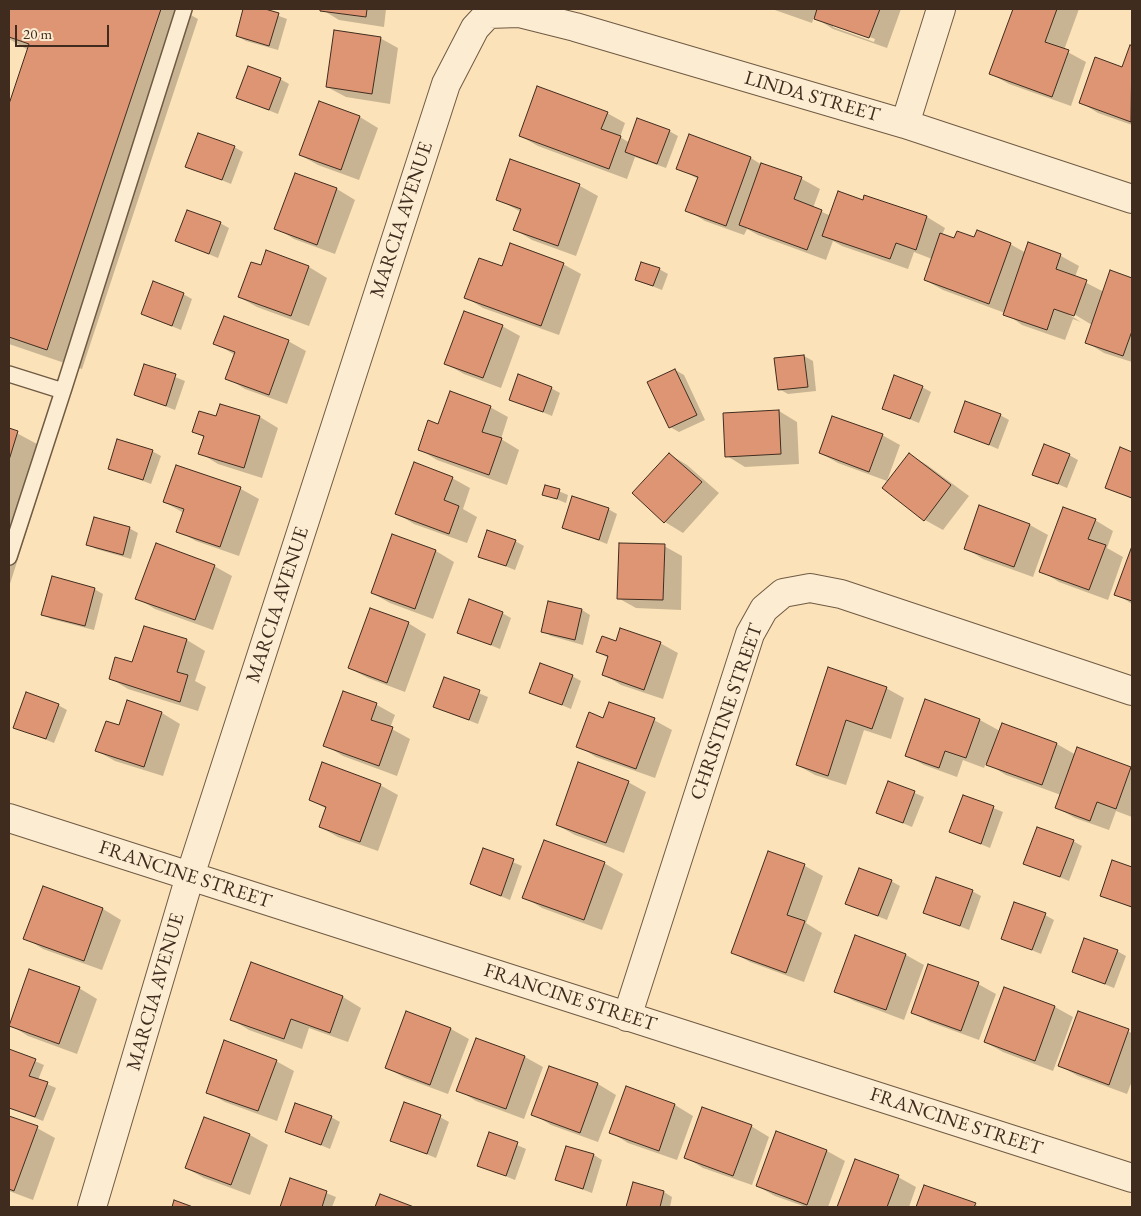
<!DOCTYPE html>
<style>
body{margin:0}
#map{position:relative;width:1141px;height:1216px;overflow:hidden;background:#fbe2b8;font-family:"EB Garamond",serif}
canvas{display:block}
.frame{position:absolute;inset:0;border:10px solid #402c1e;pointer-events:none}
.scale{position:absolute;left:15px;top:25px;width:94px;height:22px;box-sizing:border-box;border:2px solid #402c1e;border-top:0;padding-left:6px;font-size:15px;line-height:18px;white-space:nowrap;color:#402c1e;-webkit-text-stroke:4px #fcecd1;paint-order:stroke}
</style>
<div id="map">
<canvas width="1141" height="1216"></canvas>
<div class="frame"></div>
<div class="scale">20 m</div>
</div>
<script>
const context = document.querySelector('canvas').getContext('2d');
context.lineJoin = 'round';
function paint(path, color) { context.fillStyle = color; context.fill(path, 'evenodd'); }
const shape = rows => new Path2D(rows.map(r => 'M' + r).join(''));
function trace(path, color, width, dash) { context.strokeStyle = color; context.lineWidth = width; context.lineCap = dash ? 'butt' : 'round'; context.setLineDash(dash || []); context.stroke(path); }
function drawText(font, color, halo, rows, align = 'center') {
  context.font = font + ' "EB Garamond",serif'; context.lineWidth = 5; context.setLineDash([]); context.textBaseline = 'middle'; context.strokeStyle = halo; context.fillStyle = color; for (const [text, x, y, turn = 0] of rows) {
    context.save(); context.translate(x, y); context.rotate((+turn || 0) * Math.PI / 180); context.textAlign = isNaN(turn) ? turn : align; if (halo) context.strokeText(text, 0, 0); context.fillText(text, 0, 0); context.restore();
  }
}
const shadow = shape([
 [9,9,180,9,198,19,82,369,9,344,9,108,28,50,9,39],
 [245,9,260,9,287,19,278,50,246,41,237,36],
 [321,9,386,9,384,27,339,20],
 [772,9,901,9,887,48,833,29,814,17,812,23],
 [833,24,875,39,874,42,833,27],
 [1014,9,1079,9,1064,50,1086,62,1071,106,1009,84,991,74],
 [380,38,398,48,390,104,346,97,327,87],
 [1131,47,1132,47,1132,125,1098,113,1080,102,1123,69],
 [280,79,289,84,278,114,237,98],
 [319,102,360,117,378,128,359,180,318,165,300,155],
 [607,113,625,123,620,137,630,143,669,131,678,136,666,168,635,157,627,179,538,146,520,136],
 [234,147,243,152,231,184,187,166],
 [751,158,762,165,802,179,820,189,813,208,831,216,864,202,865,197,927,217,945,228,942,235,955,239,975,239,1010,244,1026,253,1029,244,1061,256,1079,266,1075,277,1104,292,1111,271,1132,279,1132,362,1104,353,1086,342,1092,325,1069,311,1068,314,1081,322,1073,319,1065,340,1022,325,1005,313,943,290,925,280,932,259,914,252,908,269,842,246,833,241,826,260,758,235,747,229,744,235,705,221,687,210,698,179,678,168],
 [511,160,580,186,598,196,576,256,532,240,514,229,521,212,497,199],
 [295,174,337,189,355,200,335,254,294,239,276,228],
 [220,223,229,228,218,258,177,241],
 [563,264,581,274,559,335,483,308,465,297,503,268],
 [261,266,309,267,327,278,309,326,257,307,239,297],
 [659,269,668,274,662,290,636,280],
 [183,294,192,299,181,330,142,314],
 [502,326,520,336,501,388,464,374,446,364],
 [288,341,306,351,287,404,245,389,227,378,235,355,215,343],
 [804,356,813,361,816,391,788,394,779,389,775,359],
 [145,365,185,381,175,410,136,395],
 [675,370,684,375,705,420,679,432,670,427],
 [922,387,931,392,919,423,884,409],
 [551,388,560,393,552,416,510,399],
 [221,405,260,417,278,428,262,478,218,464,200,453,205,438,194,432,216,418],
 [490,407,508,417,501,439,519,450,507,485,437,460,419,449,439,426],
 [779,411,797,422,799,464,745,467,727,456],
 [1000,415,1009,420,998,449,956,431],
 [9,429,52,452,9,587],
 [882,435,900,445,887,481,838,463,820,453],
 [1120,449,1132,453,1132,499,1106,487],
 [152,451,161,456,151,484,109,468],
 [669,454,687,465,719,493,683,533,665,522,633,493],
 [909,454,927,465,969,496,943,530,925,520,883,488],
 [1069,455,1078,460,1067,488,1034,474],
 [177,466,241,489,259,499,239,556,196,541,178,531,184,513,164,502],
 [452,478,470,488,463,509,477,517,467,543,414,524,396,513],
 [546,486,568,495,566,503,543,494],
 [608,509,617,514,607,544,563,527],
 [1095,520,1113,531,1107,548,1123,557,1108,600,1059,582,1041,571],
 [1030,525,1048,535,1033,577,983,559,965,548],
 [129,528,138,533,131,559,96,549,87,544],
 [393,536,436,551,454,562,433,619,390,603,372,593],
 [515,541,524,546,515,570,479,556],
 [664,546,682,556,681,610,636,608,618,598],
 [1132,549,1132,604,1116,594],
 [214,566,232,576,213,630,155,609,137,598],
 [94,589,103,594,94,630,51,619,43,614],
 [582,610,590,615,583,645,551,636,542,631],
 [502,613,511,618,500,649,458,632],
 [408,623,426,634,405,692,368,678,349,668],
 [144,627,187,640,205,651,195,681,206,687,198,711,128,689,110,678,133,664],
 [616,642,660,643,678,653,663,699,621,685,603,674,608,658,598,652],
 [829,669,886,688,904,698,891,739,864,730,846,785,815,775,797,765],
 [572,676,581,681,571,709,530,692],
 [445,679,488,697,478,724,434,707],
 [344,693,377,705,395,715,390,728,410,739,397,776,343,756,325,745],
 [128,702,162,713,180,724,163,776,115,761,97,751,119,726],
 [58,705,67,710,54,743,15,727],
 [604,719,654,720,672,730,655,778,596,757,578,746],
 [980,720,1000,731,1002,725,1057,744,1076,755,1132,769,1132,817,1116,811,1109,830,1075,818,1057,808,1061,795,1006,775,986,763,984,768,963,760,957,777,924,765,906,755],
 [628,782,646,792,624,853,575,835,557,825],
 [889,782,924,797,912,827,878,813],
 [380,785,398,795,378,851,338,837,320,827,327,809,310,800],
 [964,796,1003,812,990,848,951,832],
 [1073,841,1082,846,1069,881,1025,863],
 [484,850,522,866,510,900,471,884],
 [769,852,805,866,823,876,806,923,822,933,804,982,750,962,732,952],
 [1113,862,1132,868,1132,908,1101,895],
 [604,863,623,874,602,930,542,908,524,897],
 [891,881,900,886,887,920,847,904],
 [44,887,103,909,121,920,102,970,43,949,25,938],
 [972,891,981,896,969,930,924,912],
 [1045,915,1054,920,1041,954,1003,938],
 [856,937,906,955,924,965,904,1020,854,1001,836,991],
 [1117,951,1126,956,1114,988,1073,972],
 [252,964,343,997,361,1008,348,1042,309,1028,302,1049,249,1030,231,1019],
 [978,984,996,994,979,1040,930,1022,912,1012],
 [79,988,97,999,77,1054,28,1036,10,1025],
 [1004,989,1055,1007,1073,1017,1053,1071,1003,1052,985,1042],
 [1079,1013,1132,1033,1132,1081,1127,1094,1078,1076,1060,1066],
 [451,1029,469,1039,448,1094,405,1078,387,1068],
 [477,1039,525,1057,543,1067,524,1119,476,1101,458,1090],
 [9,1050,44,1065,38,1080,56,1088,43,1121,9,1108],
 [276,1061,294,1071,277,1121,225,1102,207,1092],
 [550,1067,598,1084,616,1095,598,1142,551,1125,533,1114],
 [627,1088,675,1105,693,1116,677,1160,628,1143,610,1132],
 [9,1117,37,1128,55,1138,33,1200,9,1191],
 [331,1117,340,1122,330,1149,286,1131],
 [440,1117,449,1122,436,1158,391,1140],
 [751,1126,769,1137,752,1185,703,1168,685,1157],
 [777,1132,827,1151,845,1161,828,1207,806,1207,775,1196,757,1186],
 [490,1133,526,1149,515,1180,478,1165],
 [250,1135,268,1145,250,1195,204,1178,186,1168],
 [594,1155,602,1160,592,1193,557,1180],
 [855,1161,898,1177,916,1187,909,1207,839,1207],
 [291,1179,336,1197,332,1207,281,1207],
 [634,1184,664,1192,672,1197,670,1207,628,1207],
 [925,1186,975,1205,980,1207,917,1207]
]);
const building = shape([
 [9,9,161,9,47,350,9,337,9,104,29,44,9,37,9,9],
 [243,9,265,9,279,13,269,46,236,36,243,9],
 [320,9,367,9,366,17,320,11,320,9],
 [817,9,880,9,869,38,814,19,817,9],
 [1013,9,1057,9,1045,42,1069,50,1052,97,989,74,1013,9],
 [334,30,381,37,372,94,326,87,334,30],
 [1130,45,1132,46,1131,122,1079,103,1095,57,1122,67,1130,45],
 [248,66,281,78,269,110,236,98,248,66],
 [537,86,608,112,601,129,621,136,609,169,519,136,537,86],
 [319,101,360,116,341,170,299,155,319,101],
 [637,118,670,130,657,164,625,152,637,118],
 [198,133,235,146,222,180,185,167,198,133],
 [689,134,751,157,726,226,685,211,698,177,676,169,689,134],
 [510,159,580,184,558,246,513,230,521,209,496,200,510,159],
 [761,163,802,177,794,199,822,210,807,250,739,225,761,163],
 [295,173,337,188,317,245,274,229,295,173],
 [838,191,863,200,864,195,927,216,916,250,896,243,890,259,822,236,838,191],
 [187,210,221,222,209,254,175,241,187,210],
 [977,230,1011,243,989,304,924,280,940,233,954,238,957,231,974,237,977,230],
 [1028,242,1061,254,1056,269,1087,280,1074,316,1054,309,1047,330,1003,315,1028,242],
 [510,243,564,263,541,326,464,298,479,258,502,266,510,243],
 [266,250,309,266,291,316,238,297,251,262,261,265,266,250],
 [641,262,660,268,653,286,635,280,641,262],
 [1110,270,1132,278,1132,331,1123,356,1085,343,1110,270],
 [153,281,184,293,172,326,141,314,153,281],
 [464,311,503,325,483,378,444,364,464,311],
 [224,316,289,340,269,395,225,379,235,352,213,344,224,316],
 [804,355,808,387,778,390,774,358,804,355],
 [144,364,176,374,166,406,134,395,144,364],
 [675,369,697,415,669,428,647,382,675,369],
 [518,374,552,387,543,412,509,400,518,374],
 [894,375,923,386,910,419,882,409,894,375],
 [450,391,491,406,482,432,502,438,489,475,418,450,428,420,438,424,450,391],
 [965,401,1001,414,989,445,954,432,965,401],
 [220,404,260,416,244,468,198,454,204,436,192,432,199,411,216,416,220,404],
 [779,410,781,454,725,457,723,413,779,410],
 [832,416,883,434,869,472,819,453,832,416],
 [9,428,18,431,9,460,9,428],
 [117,439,153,450,143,480,108,469,117,439],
 [1044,444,1070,454,1058,484,1032,475,1044,444],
 [1120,447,1132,452,1132,498,1105,488,1120,447],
 [669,453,702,482,664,523,632,493,669,453],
 [909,453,951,485,924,521,882,488,909,453],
 [414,462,453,477,444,500,459,506,449,534,395,514,414,462],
 [176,465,241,487,220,547,176,532,184,509,163,502,176,465],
 [545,485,560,489,557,499,542,495,545,485],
 [572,496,609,508,599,540,562,528,572,496],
 [979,505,1030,524,1014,567,964,549,979,505],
 [1063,507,1096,519,1088,539,1106,545,1089,590,1039,572,1063,507],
 [94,517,130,527,123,555,86,545,94,517],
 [487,530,516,540,506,566,478,557,487,530],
 [392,534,436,550,415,609,371,593,392,534],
 [156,543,215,565,195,620,135,599,156,543],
 [619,543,665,544,663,600,617,599,619,543],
 [1132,546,1132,601,1114,595,1132,546],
 [52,576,95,588,85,626,41,615,52,576],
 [469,599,503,612,491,645,457,633,469,599],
 [548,601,582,609,575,640,541,632,548,601],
 [370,608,409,622,387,683,348,668,370,608],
 [144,626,187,639,177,672,188,675,180,702,109,679,115,657,132,662,144,626],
 [620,628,661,642,644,690,602,675,608,656,596,652,602,636,616,641,620,628],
 [540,663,573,675,562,705,529,693,540,663],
 [828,667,887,687,872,729,846,720,828,776,796,765,828,667],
 [444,677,480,690,469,720,433,707,444,677],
 [343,691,377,703,371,720,393,727,379,766,323,746,343,691],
 [26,692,59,704,46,739,13,728,26,692],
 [925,699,980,719,966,758,945,751,939,768,905,756,925,699],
 [127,700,162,712,144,767,95,751,106,721,119,725,127,700],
 [609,702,655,718,636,769,576,747,589,712,603,718,609,702],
 [1002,723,1057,743,1042,785,986,765,1002,723],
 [1077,747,1131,767,1116,809,1097,802,1090,821,1055,808,1077,747],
 [322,762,381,784,360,842,319,827,326,807,309,800,322,762],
 [578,762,629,781,606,843,556,825,578,762],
 [888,781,915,791,903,823,876,813,888,781],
 [963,795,994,806,981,844,949,832,963,795],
 [1037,827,1074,840,1060,877,1023,864,1037,827],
 [544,840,605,862,584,920,522,898,544,840],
 [483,848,514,859,501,896,470,884,483,848],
 [768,851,805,864,787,915,805,921,786,973,731,953,768,851],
 [1112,860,1132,867,1132,907,1100,896,1112,860],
 [859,868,892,880,878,916,845,904,859,868],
 [936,877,973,890,960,926,923,913,936,877],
 [43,886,103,908,84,961,23,939,43,886],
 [1014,902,1046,913,1032,950,1001,939,1014,902],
 [855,935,906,954,886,1010,834,992,855,935],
 [1084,938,1118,950,1105,984,1072,972,1084,938],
 [251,962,343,996,330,1033,291,1019,284,1039,230,1020,251,962],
 [928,964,979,982,961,1031,911,1013,928,964],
 [29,969,80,987,59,1044,9,1026,29,969],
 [1004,987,1055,1006,1035,1061,984,1042,1004,987],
 [406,1011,451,1028,430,1085,385,1068,406,1011],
 [1078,1011,1129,1029,1109,1085,1058,1066,1078,1011],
 [476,1038,525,1056,506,1109,456,1091,476,1038],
 [224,1040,277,1060,258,1111,206,1093,224,1040],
 [9,1049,36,1059,29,1076,48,1082,35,1117,9,1108,9,1049],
 [549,1066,598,1083,580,1133,531,1115,549,1066],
 [626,1086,675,1104,659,1151,609,1133,626,1086],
 [404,1102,441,1115,427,1154,390,1141,404,1102],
 [295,1103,332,1116,321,1145,285,1132,295,1103],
 [702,1107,752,1125,733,1176,684,1158,702,1107],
 [9,1116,38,1126,14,1191,9,1189,9,1116],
 [204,1117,250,1134,231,1185,185,1168,204,1117],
 [776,1131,827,1150,807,1205,756,1186,776,1131],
 [489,1132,518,1142,506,1176,477,1166,489,1132],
 [566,1146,594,1154,583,1189,555,1180,566,1146],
 [855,1159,899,1175,887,1207,837,1207,855,1159],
 [290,1178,327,1191,322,1207,280,1207,290,1178],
 [633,1182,664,1191,660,1207,626,1207,633,1182],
 [924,1185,976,1203,974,1207,916,1207,924,1185],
 [380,1194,414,1207,375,1207,380,1194],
 [174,1200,193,1207,172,1207,174,1200]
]);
const lane = shape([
 [9,374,63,391,9,557],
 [63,391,184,9]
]);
const street = shape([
 [905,124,941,9],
 [9,818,1132,1178],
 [627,1017,750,634,764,609,783,593,810,588,841,594,1132,691],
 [92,1207,190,876,446,84,475,28,488,14,519,13,575,27,905,124,1132,199]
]);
const streetNames = [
 ["LINDA STREET",812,97,16],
 ["MARCIA AVENUE",402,220,-72],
 ["MARCIA AVENUE",278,605,-72],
 ["CHRISTINE STREET",727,712,-71],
 ["FRANCINE STREET",185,875,18],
 ["MARCIA AVENUE",156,992,-74],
 ["FRANCINE STREET",570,998,18],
 ["FRANCINE STREET",956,1122,18]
];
paint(shadow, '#0003');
paint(building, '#de9574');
trace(building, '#402c1e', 1);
trace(lane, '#6f5a44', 18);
trace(street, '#6f5a44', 30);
trace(lane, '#fcecd1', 15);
trace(street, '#fcecd1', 28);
drawText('20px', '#402c1e', '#fcecd1', streetNames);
</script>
